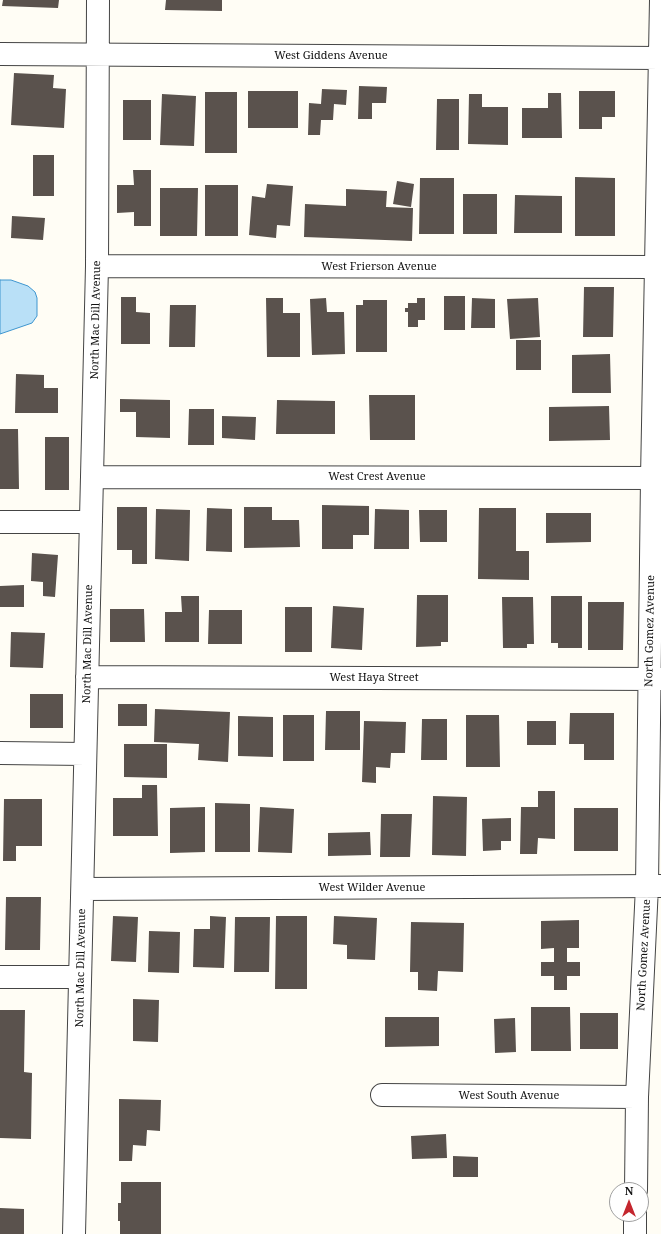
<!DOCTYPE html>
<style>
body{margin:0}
#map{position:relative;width:661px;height:1234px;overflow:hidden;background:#fffdf5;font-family:"Noto Serif",serif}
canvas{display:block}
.north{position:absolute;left:609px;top:1182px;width:40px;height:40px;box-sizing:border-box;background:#fff;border:1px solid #a0a0a0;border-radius:50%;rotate:0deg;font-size:11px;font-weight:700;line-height:16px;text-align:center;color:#111}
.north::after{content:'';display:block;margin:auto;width:14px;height:18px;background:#c4262e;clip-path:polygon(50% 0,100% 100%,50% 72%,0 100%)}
</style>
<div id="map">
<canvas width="661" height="1234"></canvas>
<div class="north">N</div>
</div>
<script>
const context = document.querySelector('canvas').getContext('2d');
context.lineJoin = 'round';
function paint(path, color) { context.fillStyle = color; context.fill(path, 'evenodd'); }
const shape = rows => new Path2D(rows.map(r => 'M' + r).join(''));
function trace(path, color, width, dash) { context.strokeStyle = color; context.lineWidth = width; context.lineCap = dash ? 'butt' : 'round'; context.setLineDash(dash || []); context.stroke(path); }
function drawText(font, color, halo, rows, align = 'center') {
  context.font = font + ' "Noto Serif",serif'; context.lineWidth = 4; context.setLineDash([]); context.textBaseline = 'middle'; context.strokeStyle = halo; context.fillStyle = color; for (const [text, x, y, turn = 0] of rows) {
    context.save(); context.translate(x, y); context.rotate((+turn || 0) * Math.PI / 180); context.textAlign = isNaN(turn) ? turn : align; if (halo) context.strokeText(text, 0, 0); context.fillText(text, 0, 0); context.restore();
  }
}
const water = shape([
 [0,280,11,280,28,286,35,292,37,298,37,316,32,323,0,334,0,280]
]);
const building = shape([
 [3,0,59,0,58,8,2,6],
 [166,0,222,0,222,11,165,10],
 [14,73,54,75,53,88,66,89,64,128,11,125],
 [359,86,387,87,386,103,372,103,372,119,358,119],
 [322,89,347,90,346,105,334,104,333,120,321,120,320,135,308,135,309,103,321,104],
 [248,91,298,91,298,128,248,128],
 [579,91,615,91,615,117,602,117,602,129,579,129],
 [205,92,237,92,237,153,205,153],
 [548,93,561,93,562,138,522,138,522,108,548,108],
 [162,94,196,96,194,146,160,145],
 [469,94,482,94,482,107,508,107,508,145,468,144],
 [437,99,459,99,459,150,436,150],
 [123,100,151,100,151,140,123,140],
 [33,155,54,155,54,196,33,196],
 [133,170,151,170,151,226,134,226,134,212,117,213,117,185,134,185],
 [575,177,615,178,615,236,575,236],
 [420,178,454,178,454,234,419,234],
 [397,181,414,184,411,207,393,204],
 [267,184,293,186,290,226,277,225,276,238,249,235,252,196,265,198],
 [205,185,238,185,238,236,205,236],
 [160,188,198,188,197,236,160,236],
 [346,189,387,191,386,207,413,208,412,241,304,237,305,204,346,206],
 [463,194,497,194,497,234,463,234],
 [515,195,562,196,562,233,514,233],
 [12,216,45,218,43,240,11,238],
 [584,287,614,287,613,337,583,337],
 [444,296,465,296,465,330,444,330],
 [121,297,136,297,136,312,150,313,150,344,121,344],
 [266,298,283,298,283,313,300,313,300,357,267,357],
 [326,298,327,312,344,312,345,354,312,355,310,299],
 [417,298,425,298,425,320,418,320,418,327,408,327,408,312,405,312,405,308,408,308,408,303,417,303],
 [472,298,495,299,495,328,471,328],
 [538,298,540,337,510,339,507,299],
 [363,300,387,300,387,352,356,352,356,305,363,305],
 [170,305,196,305,195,347,169,347],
 [516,340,541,340,541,370,516,370],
 [610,354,611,393,572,393,572,355],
 [16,374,44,375,44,388,58,388,58,413,15,413],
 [369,395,415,395,415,440,370,440],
 [120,399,170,400,170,438,136,437,136,412,120,412],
 [277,400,335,401,335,434,276,434],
 [609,406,610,440,549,441,549,407],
 [189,409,214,409,214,445,188,445],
 [222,416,256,417,255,440,222,438],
 [0,429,18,429,19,489,0,489],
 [45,437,69,437,69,490,45,490],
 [322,505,369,506,369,535,353,535,353,549,322,549],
 [117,507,147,507,147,564,132,564,132,550,117,550],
 [244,507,272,507,272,520,299,520,300,547,244,548],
 [207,508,232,509,232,552,206,551],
 [479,508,516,508,516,551,529,551,529,580,478,579],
 [156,509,190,510,189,561,155,559],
 [375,509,409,510,409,549,374,549],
 [419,510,447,510,447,542,420,542],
 [546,513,591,513,591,542,546,543],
 [32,553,58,555,55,597,43,596,43,582,31,581],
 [24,585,24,607,0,607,0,586],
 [417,595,448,595,448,642,441,642,441,646,416,647],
 [181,596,199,596,199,642,165,642,165,612,182,612],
 [551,596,582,596,582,648,558,648,558,643,551,643],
 [502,597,533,597,534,644,527,644,527,648,503,648],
 [588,602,624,602,623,650,588,650],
 [333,606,364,608,362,650,331,648],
 [285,607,312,607,312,652,285,652],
 [110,609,144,609,145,642,110,642],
 [209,610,242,610,242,644,208,644],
 [11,632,45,633,43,668,10,667],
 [30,694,63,694,63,728,30,728],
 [118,704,147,704,147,726,118,726],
 [155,709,230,712,228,762,198,760,199,744,154,742],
 [326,711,360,711,360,750,325,750],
 [570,713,614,713,614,760,584,760,584,744,569,744],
 [283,715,314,715,314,761,283,761],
 [466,715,499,715,500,767,466,767],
 [238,716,273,717,273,757,238,756],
 [422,719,447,719,447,760,421,760],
 [364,721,406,722,405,753,391,753,390,768,376,767,376,783,362,782],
 [527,721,556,721,556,745,527,745],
 [124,744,167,744,167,778,124,777],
 [142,785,157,785,158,836,113,836,113,798,142,798],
 [538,791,555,791,555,839,538,838,537,854,520,854,521,807,538,807],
 [433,796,467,797,466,856,432,855],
 [4,799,42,799,42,846,16,846,16,861,3,861],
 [215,803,250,804,250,852,215,852],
 [205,807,205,852,170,853,170,808],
 [260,807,294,809,292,853,258,852],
 [574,808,618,808,618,851,574,851],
 [381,814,412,814,410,857,380,857],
 [511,818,511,841,501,841,501,850,483,851,482,819],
 [370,832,371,855,328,856,328,833],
 [6,897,41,897,40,950,5,950],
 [113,916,138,917,136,962,111,961],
 [210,916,226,917,224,968,193,967,194,929,210,929],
 [276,916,307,916,307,989,275,989],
 [334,916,377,918,375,960,347,959,347,945,333,944],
 [235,917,270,917,269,972,234,972],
 [579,920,579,948,567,948,567,962,580,962,580,976,567,976,567,990,554,990,554,976,541,976,541,962,554,962,554,948,541,949,541,921],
 [411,922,464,923,463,972,438,971,437,991,418,990,418,972,410,972],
 [149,931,180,932,179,973,148,972],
 [133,999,159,1000,158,1042,133,1041],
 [531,1007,570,1007,571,1051,531,1051],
 [0,1010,25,1010,24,1072,32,1073,31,1139,0,1138],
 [580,1013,618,1013,618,1049,580,1049],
 [385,1017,439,1017,439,1046,385,1047],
 [515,1018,516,1052,495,1053,494,1019],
 [119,1099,161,1100,160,1131,147,1130,146,1146,133,1145,132,1161,119,1161],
 [446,1134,447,1158,412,1159,411,1136],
 [453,1156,478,1157,478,1177,453,1177],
 [121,1182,161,1182,161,1234,120,1234,120,1221,118,1221,118,1203,121,1203],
 [0,1208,24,1209,24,1234,0,1234]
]);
const street = shape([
 [0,54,661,58],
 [97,266,661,267],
 [92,477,661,478],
 [0,522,91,522],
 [87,677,661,679],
 [0,753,85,754],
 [83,889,661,886],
 [0,977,80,977],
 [382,1095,637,1097],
 [636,1190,637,1097,647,886,652,478,661,0],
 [74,1234,97,266,98,0],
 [635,1234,635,1214]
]);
const streetNames = [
 ["West Giddens Avenue",331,56],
 ["West Frierson Avenue",379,267],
 ["North Mac Dill Avenue",96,320,-89],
 ["West Crest Avenue",377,477],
 ["North Gomez Avenue",650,631,-89],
 ["North Mac Dill Avenue",88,644,-89],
 ["West Haya Street",374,678],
 ["West Wilder Avenue",372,888],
 ["North Gomez Avenue",644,955,-87],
 ["North Mac Dill Avenue",81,968,-89],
 ["West South Avenue",509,1096]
];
paint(water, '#b9e0f7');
trace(water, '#3f96cf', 1);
paint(building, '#5a524d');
trace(street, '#444', 24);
trace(street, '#fff', 22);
drawText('11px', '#111', '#fff', streetNames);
</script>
